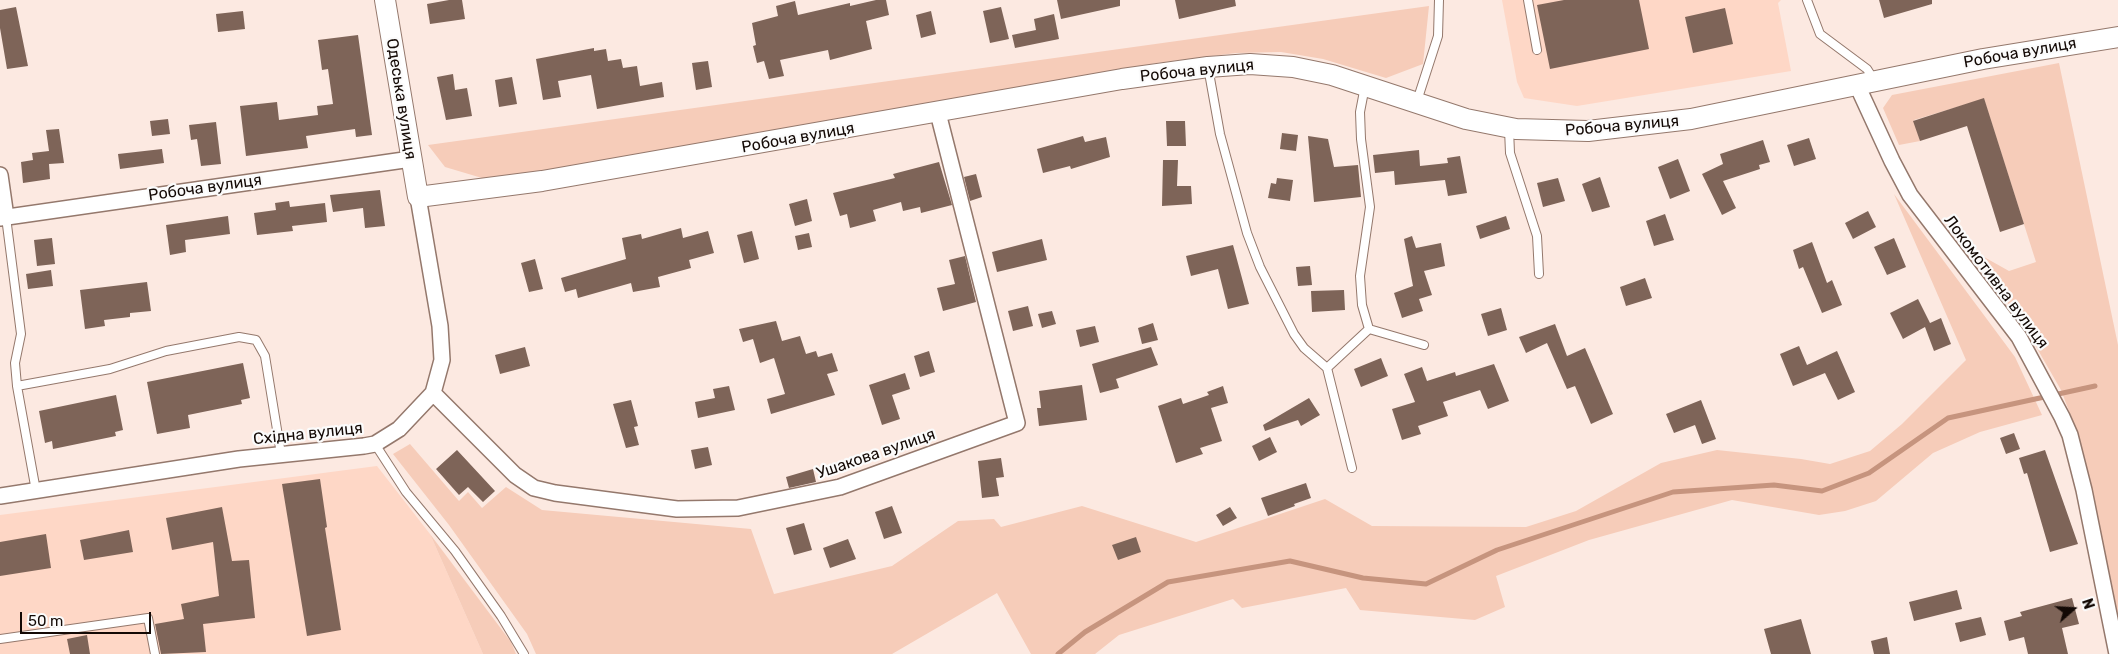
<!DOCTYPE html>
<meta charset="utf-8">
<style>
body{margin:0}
#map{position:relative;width:2118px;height:654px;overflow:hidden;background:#fce9e1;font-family:Rubik,sans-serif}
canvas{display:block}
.north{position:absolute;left:2048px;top:584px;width:50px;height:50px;-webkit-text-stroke:4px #fbfbfb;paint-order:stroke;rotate:71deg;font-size:14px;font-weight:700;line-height:20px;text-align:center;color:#130905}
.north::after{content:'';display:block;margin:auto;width:18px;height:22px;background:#130905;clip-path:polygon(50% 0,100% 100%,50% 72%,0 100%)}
.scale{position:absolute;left:20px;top:612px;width:131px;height:22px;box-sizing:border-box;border:2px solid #130905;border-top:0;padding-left:6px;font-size:15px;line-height:18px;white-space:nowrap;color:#130905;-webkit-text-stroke:4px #fbfbfb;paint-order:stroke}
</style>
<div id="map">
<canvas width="2118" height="654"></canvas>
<div class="north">N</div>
<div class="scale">50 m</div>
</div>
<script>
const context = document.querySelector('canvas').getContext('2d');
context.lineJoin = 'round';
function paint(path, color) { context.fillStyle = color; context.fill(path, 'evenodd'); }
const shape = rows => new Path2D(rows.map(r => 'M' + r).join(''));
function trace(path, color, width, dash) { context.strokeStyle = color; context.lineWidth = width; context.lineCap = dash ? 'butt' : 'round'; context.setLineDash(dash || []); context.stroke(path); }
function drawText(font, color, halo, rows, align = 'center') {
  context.font = font + ' Rubik,sans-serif'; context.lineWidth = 4.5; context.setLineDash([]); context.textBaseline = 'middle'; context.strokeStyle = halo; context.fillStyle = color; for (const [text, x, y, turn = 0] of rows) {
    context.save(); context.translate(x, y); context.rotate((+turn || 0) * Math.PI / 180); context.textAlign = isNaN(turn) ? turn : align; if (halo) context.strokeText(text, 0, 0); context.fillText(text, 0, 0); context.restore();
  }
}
const built = shape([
 [1502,0,1781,0,1778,3,1791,71,1577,106,1524,98,1517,82],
 [377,466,430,534,483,654,0,654,0,515]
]);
const green = shape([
 [1429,6,1423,64,1386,78,1323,59,1281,52,1236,53,1157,63,517,179,482,178,445,167,428,145],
 [2059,63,2118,345,2118,618,2092,489,2075,427,2061,390,2023,324,1968,248,2009,271,2036,262,1984,99,1914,120,1920,141,1899,145,1883,108,1892,95],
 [1894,194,2015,357,2042,415,1980,432,1933,453,1876,501,1845,511,1819,515,1732,500,1589,540,1496,576,1505,607,1475,620,1360,610,1346,588,1242,608,1233,599,1119,635,1095,654,1031,654,997,593,892,654,536,654,527,634,449,525,393,454,410,444,459,501,468,492,482,508,506,487,542,510,751,529,774,594,892,566,958,521,994,519,1001,527,1082,506,1196,542,1325,499,1372,526,1526,527,1576,511,1661,463,1717,450,1801,459,1830,464,1870,451,1902,424,1966,360],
 [430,534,511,642,516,654,483,654]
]);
const stream = shape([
 [1058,654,1085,632,1168,582,1290,561,1363,578,1426,584,1497,550,1673,492,1774,485,1822,491,1869,473,1948,418,2095,386]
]);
const building = shape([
 [449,0,462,0,465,19,430,24,427,4],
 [876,0,886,0,889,15,866,21,872,49,830,60,828,50,780,60,784,76,769,79,764,61,757,63,753,46,756,45,752,23,778,16,776,6,795,1,798,15,850,3,850,6],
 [1057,0,1120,0,1120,6,1061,19],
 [1175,0,1235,0,1236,6,1179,19],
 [1564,0,1639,0,1649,49,1550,69,1537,5],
 [1879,0,1932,0,1932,4,1884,18],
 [16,7,28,66,7,69,0,28,0,10],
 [1001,7,1009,39,990,43,983,11],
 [1725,8,1733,44,1693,53,1685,17],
 [243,11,245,29,218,32,216,14],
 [931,11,936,34,921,38,916,15],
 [1054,14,1059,39,1015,48,1012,35,1036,30,1034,19],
 [358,35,372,135,356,137,355,129,306,136,308,148,246,156,240,106,277,102,279,120,318,115,317,106,333,104,328,69,322,70,318,40],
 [594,48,594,51,606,49,608,61,621,59,623,68,637,66,640,86,662,82,664,97,597,109,591,75,558,81,561,97,543,100,536,59],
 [708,61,712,87,696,90,692,63],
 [453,74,455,90,467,88,472,116,446,120,437,77],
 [512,77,517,104,499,107,495,80],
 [1984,98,2024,224,2000,232,1967,126,1920,141,1913,121],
 [168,119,170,134,152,136,150,121],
 [1166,121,1185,121,1186,146,1167,146],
 [216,122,221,164,201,166,197,139,191,140,189,125],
 [59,129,64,163,49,164,50,179,23,183,21,162,33,160,32,153,49,151,46,130],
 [1282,133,1298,135,1296,151,1280,149],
 [1083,136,1085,142,1106,137,1110,157,1071,169,1070,166,1043,173,1037,149],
 [1308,136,1328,139,1334,167,1358,165,1361,197,1314,202],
 [1809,138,1816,159,1794,166,1787,145],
 [1763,140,1770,162,1759,165,1760,169,1723,181,1736,208,1722,215,1702,174,1723,164,1720,154],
 [162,149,164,163,120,169,118,154],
 [1419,150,1420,166,1448,163,1447,158,1460,156,1467,193,1448,196,1445,180,1395,185,1394,171,1375,173,1373,155],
 [1678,159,1690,191,1670,199,1658,167],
 [1163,160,1178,160,1177,186,1191,186,1192,204,1162,206],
 [939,162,952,205,921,213,920,207,903,211,901,202,873,210,876,221,850,228,847,214,840,216,833,193,895,178,893,174],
 [976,174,982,197,970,201,964,177],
 [1600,177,1610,207,1592,212,1582,184],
 [1277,178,1293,180,1290,201,1268,198,1271,183,1276,184],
 [1558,178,1565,201,1543,207,1537,183],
 [380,190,385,226,365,228,363,208,333,212,330,195],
 [807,199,812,221,795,226,789,204],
 [289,201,290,207,325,203,327,222,292,226,293,231,257,235,254,213,276,210,275,203],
 [1868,211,1876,227,1853,239,1845,223],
 [1665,214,1674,240,1654,246,1646,221],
 [228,216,230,234,185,240,186,252,170,255,166,225],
 [1506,216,1510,229,1480,239,1476,226],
 [681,228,683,238,708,231,714,253,689,260,691,268,658,277,660,287,633,292,631,283,578,298,576,289,565,292,561,278,626,259,622,238,641,234,642,239],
 [752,231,759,259,744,263,737,235],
 [809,233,812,247,798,250,795,236],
 [1412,236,1416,248,1441,243,1445,266,1424,271,1432,295,1419,299,1423,311,1402,318,1394,293,1413,286,1404,239],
 [52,238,55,264,37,266,34,240],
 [1894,238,1906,267,1887,275,1874,247],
 [1042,239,1047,260,997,272,992,252],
 [1812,242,1827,283,1832,280,1842,305,1822,313,1803,267,1799,269,1793,250],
 [1233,245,1249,304,1228,309,1218,269,1191,276,1186,256],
 [965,256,976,302,943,311,937,288,955,284,949,260],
 [535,259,543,289,529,292,521,263],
 [1310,266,1312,285,1298,286,1296,267],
 [51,270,53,286,28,289,26,274],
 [1645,278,1652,298,1626,306,1620,287],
 [147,282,151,311,130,313,130,317,104,320,105,326,85,329,80,290],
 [1344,290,1345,310,1312,312,1311,291],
 [1918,299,1930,323,1941,318,1951,344,1934,351,1925,327,1903,339,1890,313],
 [1028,306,1033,326,1013,331,1008,311],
 [1501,308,1507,330,1488,336,1481,314],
 [1052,311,1056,324,1042,328,1038,314],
 [776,321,782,341,800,336,806,354,816,351,818,357,832,353,838,371,827,374,835,395,771,414,767,399,785,394,774,358,760,363,753,339,743,342,739,329],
 [1153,323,1158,340,1142,344,1138,328],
 [1555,324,1567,356,1585,348,1613,414,1591,424,1575,386,1567,389,1547,343,1526,353,1519,337],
 [1095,326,1099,342,1080,347,1076,330],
 [1799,346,1807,365,1837,351,1855,392,1838,400,1825,373,1793,386,1780,354],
 [525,347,530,366,500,374,495,355],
 [1151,347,1158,365,1116,379,1119,388,1100,393,1092,364],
 [929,351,935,372,920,377,914,356],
 [1381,358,1388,376,1361,387,1354,369],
 [243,363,250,398,241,400,242,404,188,415,190,428,157,434,147,382],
 [1494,364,1509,401,1488,409,1480,390,1443,402,1448,416,1418,426,1421,434,1402,440,1392,409,1415,402,1404,374,1422,367,1427,381,1455,372,1456,376],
 [905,373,910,389,892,395,900,419,882,425,869,385],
 [1082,385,1087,420,1039,426,1037,408,1041,408,1039,391],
 [729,386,735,410,698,418,695,402,715,398,713,389],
 [1223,386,1228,403,1211,408,1222,441,1200,448,1203,454,1176,463,1158,406,1181,398,1183,404,1209,395,1207,392],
 [116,395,123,430,115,432,116,436,53,449,52,441,45,443,39,411],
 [1309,398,1320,415,1301,426,1298,420,1265,431,1263,425],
 [631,400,638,426,634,427,639,445,626,448,613,404],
 [1701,400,1716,439,1702,444,1695,425,1674,433,1666,414],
 [2014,433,2020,449,2006,454,2000,438],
 [1270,437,1277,452,1259,461,1252,446],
 [708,447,712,465,695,469,691,450],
 [457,450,495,491,483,502,468,487,459,495,436,469],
 [2045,450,2078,544,2050,552,2027,473,2024,474,2019,458],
 [1001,458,1004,477,996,478,999,496,982,498,978,461],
 [813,469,816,482,789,488,786,477],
 [320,479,327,527,325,528,341,630,307,636,282,484],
 [1306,483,1311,498,1294,504,1295,506,1268,516,1261,498],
 [892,506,902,533,884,539,875,512],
 [222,507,232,561,249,560,255,618,203,624,206,652,161,654,155,624,184,619,181,604,219,596,213,542,172,550,166,518],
 [1230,507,1237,518,1223,526,1216,515],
 [804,523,812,550,794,555,786,528],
 [129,530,133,552,84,560,80,540],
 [46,534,51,568,0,576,0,542],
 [1136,537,1141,552,1118,560,1112,545],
 [848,539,856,559,830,568,823,548],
 [1957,590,1962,609,1914,621,1909,602],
 [2072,598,2079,624,2062,628,2068,654,2028,654,2024,637,2009,641,2004,621,2022,616,2020,612],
 [1981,617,1986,635,1960,642,1955,623],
 [1801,619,1811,654,1771,654,1764,629],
 [87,635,90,654,70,654,67,639],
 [1887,637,1890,654,1874,654,1871,641]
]);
const lane = shape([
 [1528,0,1537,50],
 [1807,0,1820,34,1867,69,1874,80],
 [1208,67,1220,134,1247,233,1260,267,1294,334,1304,348,1327,368,1352,468],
 [1417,101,1438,36,1439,0],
 [1509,129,1510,153,1537,236,1539,274],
 [6,217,21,334,15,363,17,386],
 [1369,329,1424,345],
 [1327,368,1369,329,1362,305,1360,276,1370,207,1361,139,1360,112,1365,86],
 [375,444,406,492,455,551,501,616,524,654],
 [36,491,17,386,110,369,166,351,239,337,256,340,265,356,281,454],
 [0,639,148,618,155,654]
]);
const street = shape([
 [1857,85,1892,161,1910,195,2019,337,2062,417,2070,435,2084,490,2117,654],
 [0,175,6,217],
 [0,218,411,159],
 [433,393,515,475,534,488,555,493,677,509,738,508,840,487,1017,423,938,113],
 [0,496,239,459,364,446,375,444,399,429,433,393,442,360,440,326,418,197]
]);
const secondary = shape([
 [385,0,418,197,542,181,1122,79,1208,67,1250,64,1293,67,1332,75,1466,119,1516,129,1588,131,1691,119,1983,59,2118,37]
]);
const streetNames = [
 ["Робоча вулиця",2020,53,-10],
 ["Робоча вулиця",1197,71,-6],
 ["Одеська вулиця",401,99,81],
 ["Робоча вулиця",1622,126,-5],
 ["Робоча вулиця",798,138,-10],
 ["Робоча вулиця",205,188,-8],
 ["Локомотивна вулиця",1996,282,53],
 ["Східна вулиця",308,434,-6],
 ["Ушакова вулиця",876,454,-19]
];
paint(built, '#fed7c6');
paint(green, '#f6ccb9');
trace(stream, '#c6947e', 5);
paint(building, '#7e6458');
trace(lane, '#94786c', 10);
trace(street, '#94786c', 18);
trace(secondary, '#94786c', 22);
trace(lane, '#fff', 8);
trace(street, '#fff', 15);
trace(secondary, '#fff', 20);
drawText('16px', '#130905', '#fbfbfb', streetNames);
</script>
